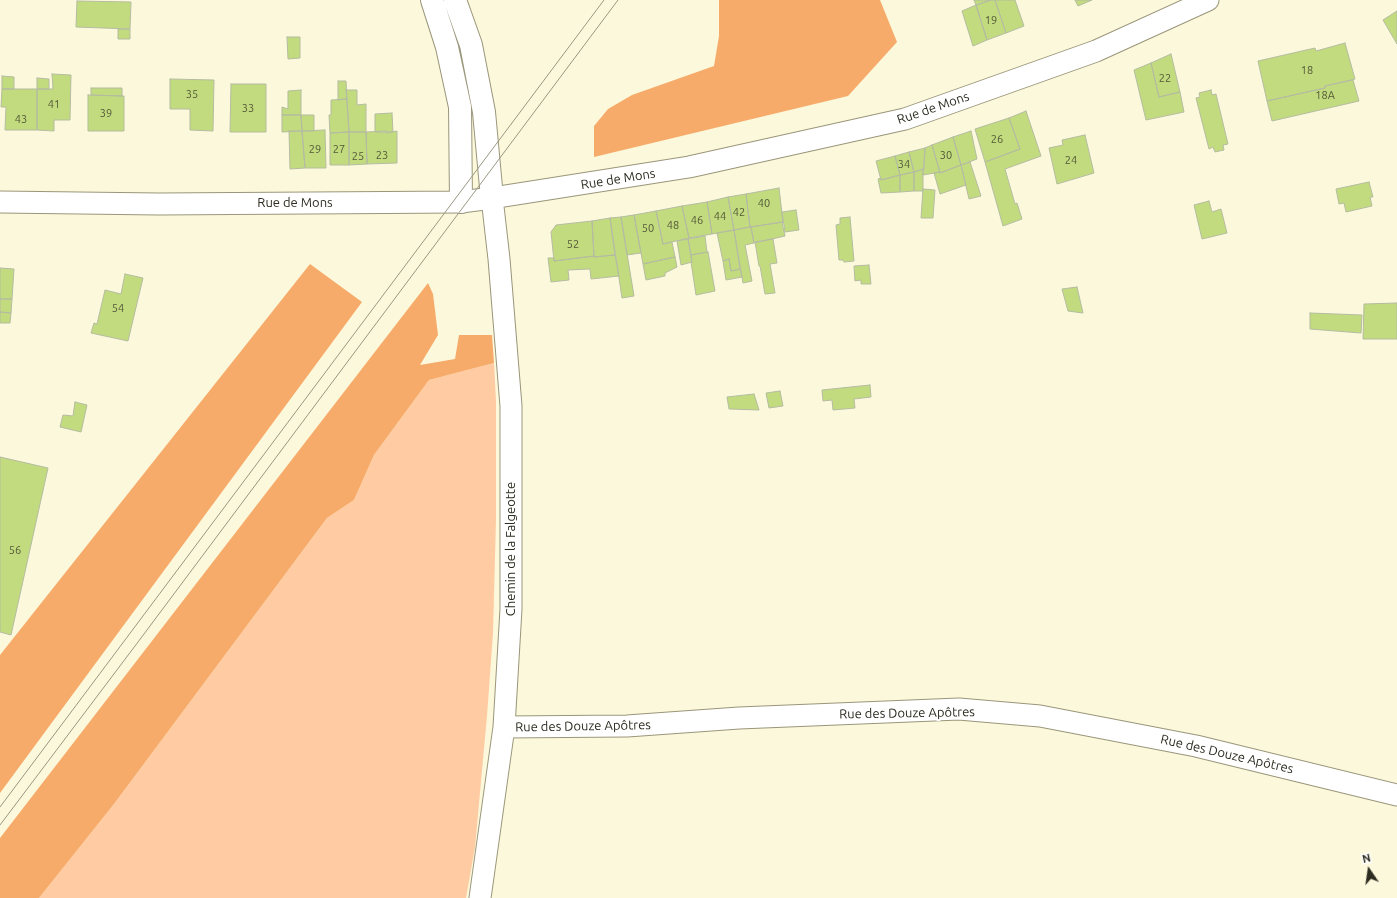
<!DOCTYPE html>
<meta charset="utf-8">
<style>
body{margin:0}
#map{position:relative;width:1397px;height:898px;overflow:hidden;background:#fcf8db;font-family:Ubuntu,sans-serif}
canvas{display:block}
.north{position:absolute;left:1349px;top:850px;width:40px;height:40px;-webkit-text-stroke:3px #fff;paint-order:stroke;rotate:347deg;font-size:11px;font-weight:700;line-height:16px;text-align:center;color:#2d2c21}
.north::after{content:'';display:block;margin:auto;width:14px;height:18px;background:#2d2c21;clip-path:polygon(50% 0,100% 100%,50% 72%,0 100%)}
</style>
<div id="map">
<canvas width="1397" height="898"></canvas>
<div class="north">N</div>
</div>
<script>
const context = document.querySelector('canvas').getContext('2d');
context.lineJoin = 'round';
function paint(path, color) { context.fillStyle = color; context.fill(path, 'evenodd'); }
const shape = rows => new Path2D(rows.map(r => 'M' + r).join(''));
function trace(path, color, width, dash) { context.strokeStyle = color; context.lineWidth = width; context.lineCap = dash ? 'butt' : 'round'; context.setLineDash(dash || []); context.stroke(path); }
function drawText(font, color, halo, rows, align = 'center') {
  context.font = font + ' Ubuntu,sans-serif'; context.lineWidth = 4; context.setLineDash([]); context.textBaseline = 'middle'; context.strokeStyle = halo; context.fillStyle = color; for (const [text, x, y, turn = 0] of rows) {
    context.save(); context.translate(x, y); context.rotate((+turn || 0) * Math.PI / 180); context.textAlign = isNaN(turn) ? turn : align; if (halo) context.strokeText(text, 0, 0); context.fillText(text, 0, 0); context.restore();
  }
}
const green = shape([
 [494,363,496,401,496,519,493,633,487,716,475,847,466,898,39,898,114,804,327,518,354,500,374,455,429,380]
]);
const forest = shape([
 [719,0,880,0,897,42,848,96,594,157,594,126,608,109,632,95,714,66,719,36],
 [310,264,362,302,0,793,0,655],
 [428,283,433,294,438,335,420,365,455,359,459,335,492,335,494,363,429,380,374,455,354,500,327,518,114,804,39,898,0,898,0,838]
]);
const building = shape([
 [974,0,991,0,976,5,974,0],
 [991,0,995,0,1006,33,987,40,976,5,991,0],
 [995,0,1015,0,1024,26,1006,33,995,0],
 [1075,0,1092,0,1078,6,1075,0],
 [77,1,131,2,130,29,76,27,77,1],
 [976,5,987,40,973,46,962,11,976,5],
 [1397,11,1397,44,1383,20,1397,11],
 [118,29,130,29,130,39,118,39,118,29],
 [287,37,300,37,300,58,288,59,287,37],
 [1345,43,1355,79,1325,86,1325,88,1267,101,1258,61,1315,48,1316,51,1345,43],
 [1171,54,1180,92,1159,97,1151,63,1171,54],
 [1151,63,1159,97,1180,92,1184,112,1146,120,1134,70,1151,63],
 [52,74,71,75,70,120,54,120,54,131,37,130,37,89,53,89,52,74],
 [2,76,14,77,14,89,2,89,2,76],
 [37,78,49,79,49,89,37,89,37,78],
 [170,79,214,80,213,131,190,130,190,109,170,109,170,79],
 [1353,80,1359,101,1272,121,1267,101,1325,88,1325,86,1353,80],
 [338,81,346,81,347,99,338,100,338,81],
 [231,84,266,84,266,132,230,132,231,84],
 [91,88,122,88,122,96,91,95,91,88],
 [2,89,37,89,37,130,5,130,6,107,1,107,2,89],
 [301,90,301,115,282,115,282,107,288,109,288,91,301,90],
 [346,90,357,90,357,105,366,104,366,132,349,132,346,90],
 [1211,90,1212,95,1216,94,1228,144,1223,145,1224,150,1215,152,1213,147,1209,149,1196,98,1200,97,1199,93,1211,90],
 [88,95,124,96,124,131,88,131,88,95],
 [347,99,349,132,330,133,329,115,331,115,331,100,347,99],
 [1026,111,1041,156,1005,169,1015,204,1017,203,1022,219,1003,226,985,162,1020,149,1009,118,1026,111],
 [392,113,393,132,375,132,375,114,392,113],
 [282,115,301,115,302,131,282,132,282,115],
 [301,115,314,115,314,131,302,131,301,115],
 [1009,118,1020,149,985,162,975,129,1009,118],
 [325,130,326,168,305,168,302,131,325,130],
 [289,131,302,131,305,168,290,169,289,131],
 [386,131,386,133,397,131,397,163,367,164,366,132,386,131],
 [971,131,977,159,961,165,953,137,971,131],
 [349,132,366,132,367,164,349,165,349,132],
 [349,132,349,165,330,165,330,133,349,132],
 [1085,135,1094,173,1057,184,1049,148,1063,145,1062,140,1085,135],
 [953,137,961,165,940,173,932,145,953,137],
 [932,145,940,172,923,175,925,148,932,145],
 [925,148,924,169,914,172,909,152,925,148],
 [909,152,914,172,900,175,895,156,909,152],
 [895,156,900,175,881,180,876,161,895,156],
 [970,162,981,196,969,199,961,165,970,162],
 [961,165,966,185,940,194,934,173,940,172,940,173,961,165],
 [923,169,923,191,914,191,914,172,923,169],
 [914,172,914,191,900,192,900,175,914,172],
 [900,175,900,192,881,193,878,179,881,178,881,180,900,175],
 [1369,182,1373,197,1370,197,1372,206,1346,212,1344,203,1339,204,1336,189,1369,182],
 [779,188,783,222,750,227,746,194,779,188],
 [923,189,935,190,933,218,921,218,923,189],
 [746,194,750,227,734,230,728,197,746,194],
 [728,197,734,230,712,234,707,202,728,197],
 [1209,201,1212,212,1221,209,1227,233,1202,239,1194,205,1209,201],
 [707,202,712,234,689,238,682,206,707,202],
 [682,206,689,238,663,244,656,211,682,206],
 [796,210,799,230,785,232,782,212,796,210],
 [656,211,663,244,672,242,675,257,643,264,634,215,656,211],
 [634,215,641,253,627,255,621,217,634,215],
 [621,217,634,296,622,298,610,218,621,217],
 [850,217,854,261,844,262,843,260,839,260,836,225,840,224,840,218,850,217],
 [610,218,615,255,594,257,592,221,610,218],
 [592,221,594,256,554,261,551,232,556,225,592,221],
 [782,222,785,236,754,243,751,227,782,222],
 [750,227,751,227,754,243,745,245,752,281,743,283,734,230,750,227],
 [734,230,740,269,731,271,729,259,723,261,717,233,734,230],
 [705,236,707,252,691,255,688,239,705,236],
 [688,239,692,262,681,265,677,241,688,239],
 [773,239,777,263,770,264,775,293,765,294,760,266,759,266,755,242,773,239],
 [708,252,715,291,696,295,691,262,692,262,691,255,708,252],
 [615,255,619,276,591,279,590,269,568,270,569,280,551,282,548,258,554,258,554,261,594,256,594,257,615,255],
 [675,257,677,267,665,273,665,276,646,280,643,264,675,257],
 [729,259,731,271,740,269,742,277,726,280,723,261,729,259],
 [869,265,871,284,861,284,861,280,855,281,854,266,869,265],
 [0,268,14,269,12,299,0,299,0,268],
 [125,274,143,278,128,341,91,333,94,323,97,324,105,290,121,294,125,274],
 [1077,287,1083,313,1068,311,1062,289,1077,287],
 [0,299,12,299,11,313,0,312,0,299],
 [1397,303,1397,339,1363,339,1364,304,1397,303],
 [0,312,11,313,10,323,0,323,0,312],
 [1310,313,1362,315,1361,333,1310,329,1310,313],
 [870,385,871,397,854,399,855,408,833,410,832,400,823,401,822,390,870,385],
 [780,391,783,406,769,408,766,393,780,391],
 [754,394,759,410,729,409,727,397,754,394],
 [75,402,87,405,81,432,60,427,63,415,73,416,75,402],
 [0,457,48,468,11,635,0,632,0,457]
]);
const street = shape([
 [0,202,159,204,461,202,492,198,689,167,905,119,1096,51,1208,0],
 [504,727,627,726,739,718,959,709,1040,716,1196,746,1397,795],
 [480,898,504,727,511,609,511,406,499,259,492,198]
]);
const highway = shape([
 [432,0,447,47,460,107,461,202],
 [455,0,471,45,484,112,492,198]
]);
const tram = shape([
 [0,807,604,0],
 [0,825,135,646,618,0]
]);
const numberNames = [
 ["19",991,20],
 ["18",1307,70],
 ["22",1165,78],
 ["35",192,94],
 ["18A",1325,95],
 ["41",54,104],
 ["33",248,108],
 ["39",106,113],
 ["43",21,119],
 ["26",997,139],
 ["29",315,149],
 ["27",339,149],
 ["23",382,155],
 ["30",946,155],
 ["25",358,156],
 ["24",1071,160],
 ["34",904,164],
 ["40",764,203],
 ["42",739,212],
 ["44",720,216],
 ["46",697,220],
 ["48",673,225],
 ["50",648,228],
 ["52",573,244],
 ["54",118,308],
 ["56",15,550]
];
const streetNames = [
 ["Rue de Mons",933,108,-19],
 ["Rue de Mons",618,179,-9],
 ["Rue de Mons",295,203],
 ["Chemin de la Falgeotte",511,549,-90],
 ["Rue des Douze Apôtres",907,713,-1],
 ["Rue des Douze Apôtres",583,726,-1],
 ["Rue des Douze Apôtres",1227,754,13]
];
paint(green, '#fecba3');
paint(forest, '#f7ab6b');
paint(building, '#c3db7f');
trace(building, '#b4bca1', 1);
trace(street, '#9a967b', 23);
trace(highway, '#9a967b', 24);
trace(street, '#fff', 21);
trace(highway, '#fff', 22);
trace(tram, '#9a9783', 1);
drawText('11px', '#525838', null, numberNames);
drawText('13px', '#2d2c21', '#fff', streetNames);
</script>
